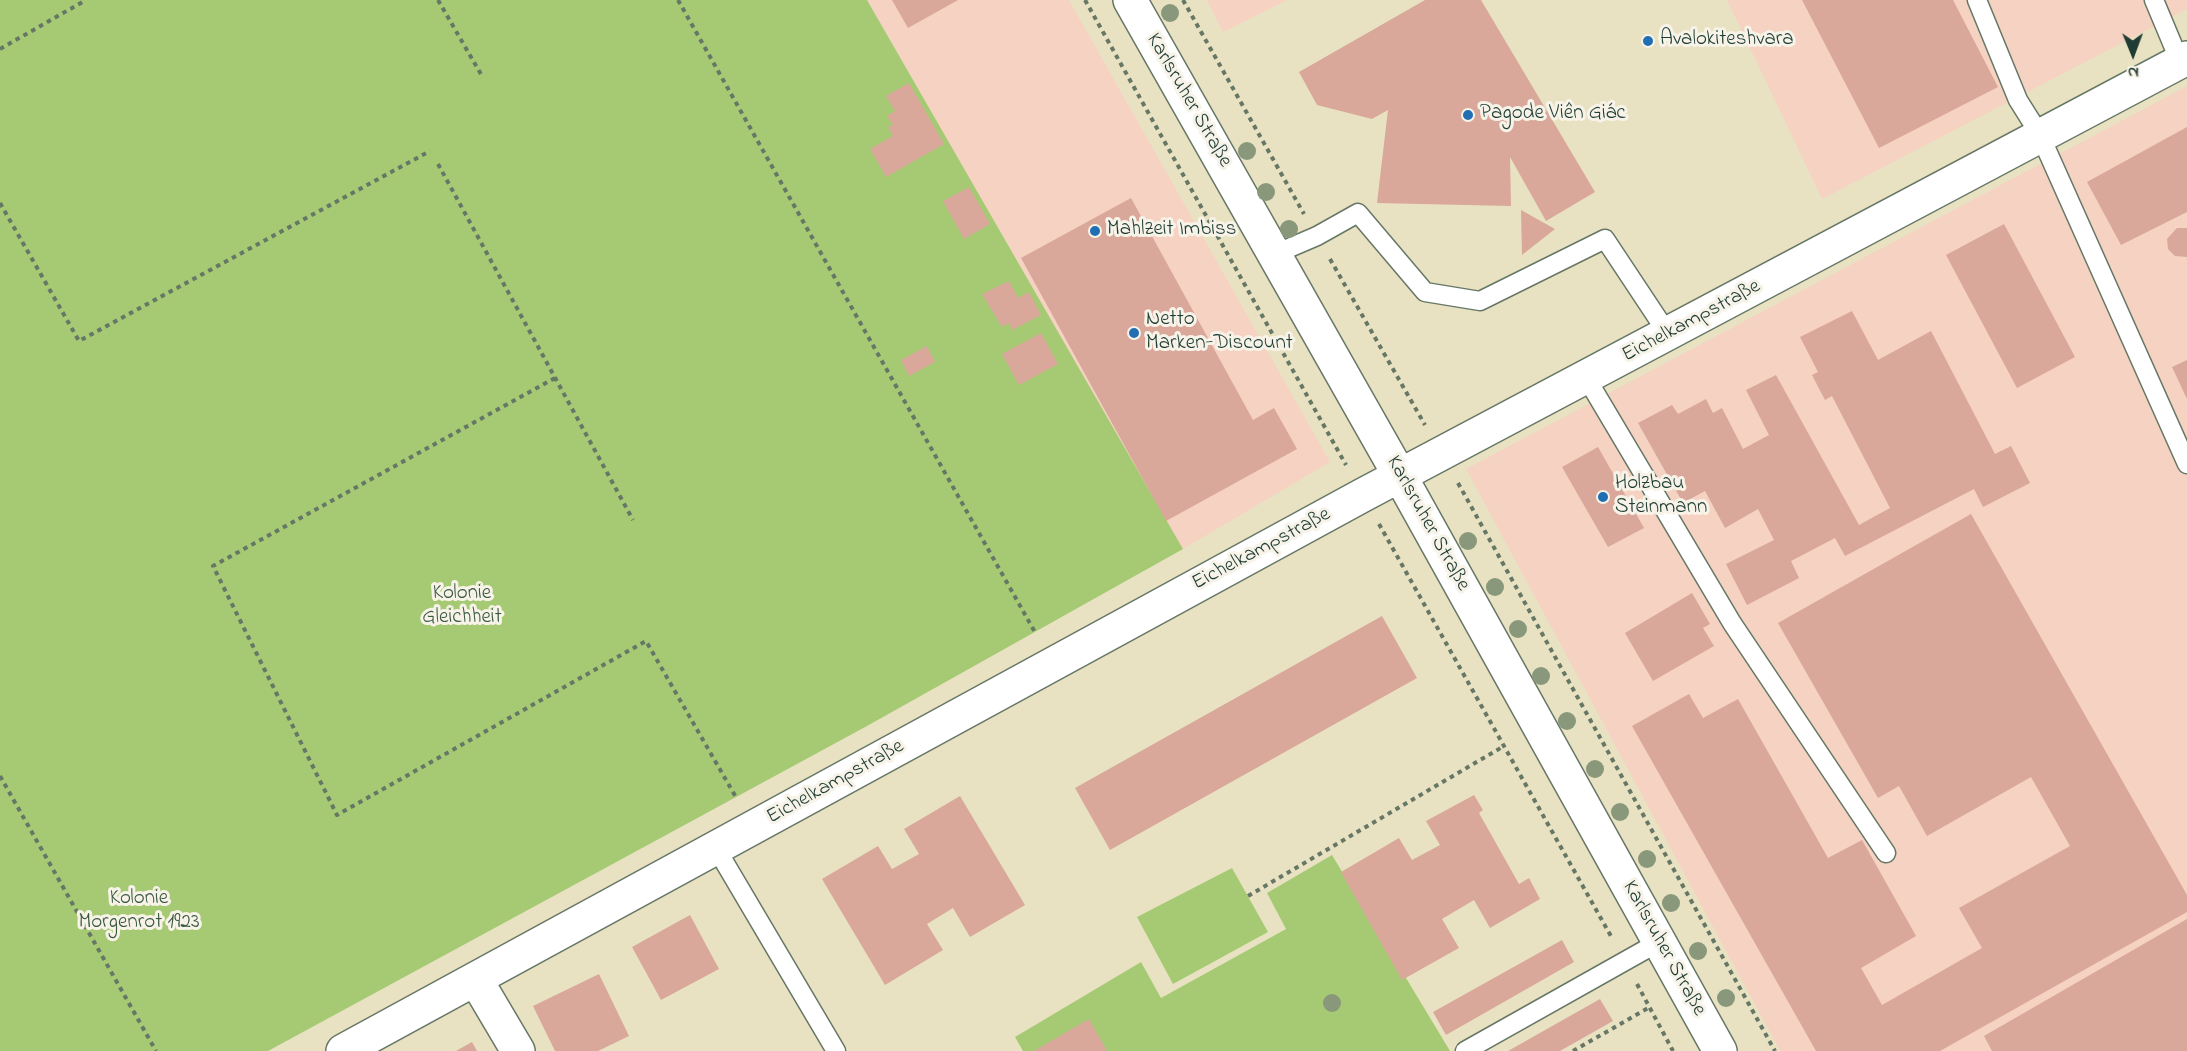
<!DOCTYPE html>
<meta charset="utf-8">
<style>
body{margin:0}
#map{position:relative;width:2187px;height:1051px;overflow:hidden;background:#e9e2c2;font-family:"Indie Flower",sans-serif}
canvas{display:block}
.north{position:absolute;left:2103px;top:24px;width:60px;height:60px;-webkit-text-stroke:4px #f7f3e8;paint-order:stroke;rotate:179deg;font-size:16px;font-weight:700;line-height:24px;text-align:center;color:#1f3d34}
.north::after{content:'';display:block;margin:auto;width:21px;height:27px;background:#1f3d34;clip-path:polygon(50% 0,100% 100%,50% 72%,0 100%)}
</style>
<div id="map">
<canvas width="2187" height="1051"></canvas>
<div class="north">N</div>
</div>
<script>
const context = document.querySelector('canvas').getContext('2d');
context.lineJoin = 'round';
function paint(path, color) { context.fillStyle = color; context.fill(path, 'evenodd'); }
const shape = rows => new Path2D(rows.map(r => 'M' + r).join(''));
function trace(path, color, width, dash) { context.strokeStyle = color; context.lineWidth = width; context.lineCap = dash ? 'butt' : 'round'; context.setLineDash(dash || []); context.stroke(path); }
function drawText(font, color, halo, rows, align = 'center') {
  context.font = font + ' "Indie Flower",sans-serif'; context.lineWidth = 6; context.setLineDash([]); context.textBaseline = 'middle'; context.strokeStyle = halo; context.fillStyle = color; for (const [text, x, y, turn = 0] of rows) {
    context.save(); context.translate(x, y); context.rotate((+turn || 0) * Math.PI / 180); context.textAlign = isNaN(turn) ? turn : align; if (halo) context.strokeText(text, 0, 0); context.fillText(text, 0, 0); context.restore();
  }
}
const built = shape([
 [867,0,1069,0,1330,462,1183,549],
 [1207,0,1287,0,1223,32],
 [1727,0,2187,0,2187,9,1822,199],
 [2187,86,2187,1051,1780,1051,1466,469]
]);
const green = shape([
 [0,0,867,0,1183,549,867,726,268,1051,0,1051],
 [1332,855,1450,1051,1023,1051,1015,1037,1141,962,1161,998,1286,929,1267,893],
 [1232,868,1268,932,1173,984,1137,917]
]);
const building = shape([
 [892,0,958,0,908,28],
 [1425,0,1481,0,1595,192,1546,221,1510,157,1511,206,1377,203,1388,110,1372,119,1317,105,1299,72],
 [1802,0,1953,0,1998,87,1879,148],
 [909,83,944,144,886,177,870,149,893,136,888,127,893,125,887,116,895,111,886,96],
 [2187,127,2187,212,2121,245,2087,182],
 [969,187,990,224,964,239,943,201],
 [1131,198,1253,420,1274,408,1297,449,1166,521,1021,258],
 [1521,210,1555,229,1522,255],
 [2004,224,2075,357,2017,388,1946,255],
 [2177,228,2187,228,2187,257,2175,256,2168,249,2167,239],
 [1009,281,1018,298,1029,292,1041,315,1012,330,1009,323,1002,327,982,294],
 [1852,311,1878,360,1931,331,1995,454,2011,446,2030,483,1983,507,1974,489,1845,556,1835,538,1791,561,1799,578,1747,605,1726,564,1774,540,1758,509,1725,528,1705,491,1683,503,1638,423,1672,405,1678,414,1706,399,1713,413,1722,408,1743,449,1769,435,1746,390,1776,375,1859,525,1890,508,1832,396,1825,400,1812,375,1818,372,1800,337],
 [1041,333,1058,364,1019,385,1002,354],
 [927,346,935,362,909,376,901,360],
 [2187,360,2187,399,2172,367],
 [1598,447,1644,528,1608,547,1562,467],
 [1971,514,2187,895,2187,912,1940,1051,1816,1051,1632,726,1689,694,1703,718,1738,699,1828,858,1862,840,1916,936,1861,968,1882,1005,1982,948,1959,908,2070,846,2031,777,1927,836,1899,786,1878,798,1778,623],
 [1692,593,1710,624,1703,628,1714,646,1653,681,1625,633],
 [1382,616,1417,678,1110,850,1075,788],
 [1474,795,1483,810,1479,813,1519,884,1529,878,1540,899,1490,928,1474,900,1442,919,1459,948,1402,980,1341,872,1399,838,1412,860,1440,845,1426,821],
 [960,796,1025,905,970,937,953,908,927,924,943,950,885,985,822,879,878,846,892,869,919,854,904,829],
 [690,915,719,969,661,1000,632,947],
 [2187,919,2187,1051,1992,1051,1984,1036],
 [1562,940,1574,962,1446,1035,1433,1012],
 [599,974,629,1036,598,1051,555,1051,533,1006],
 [1600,999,1613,1021,1560,1051,1508,1051],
 [1089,1019,1107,1051,1034,1051],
 [472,1042,477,1051,456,1051]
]);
const path = shape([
 [438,0,482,76],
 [678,0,1036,634],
 [1085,0,1346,465],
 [1183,0,1304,214],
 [0,49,86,0],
 [438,164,633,520],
 [0,203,79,341,430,151],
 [1330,259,1425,425],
 [555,378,213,566,337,815,646,641,737,799],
 [1458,483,1775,1051],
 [1379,524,1612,938],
 [0,776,156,1051],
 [1248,896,1504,746],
 [1637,984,1673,1051],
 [1573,1051,1650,1007]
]);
const lane = shape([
 [1977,0,2018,100,2040,135,2187,464],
 [2154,0,2180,62],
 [1275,254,1317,236,1358,213,1425,292,1480,301,1605,239,1668,334],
 [1587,379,1732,623,1886,853],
 [716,848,836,1051],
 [1465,1051,1659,942]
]);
const street = shape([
 [476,980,518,1051],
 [343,1051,1363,495,2187,58]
]);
const secondary = shape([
 [1130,0,1400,476,1720,1051]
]);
const trees = [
 [1170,13],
 [1247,151],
 [1266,192],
 [1289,229],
 [1468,541],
 [1495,587],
 [1518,629],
 [1541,676],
 [1567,721],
 [1595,769],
 [1620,812],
 [1647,859],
 [1671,903],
 [1698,951],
 [1726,998],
 [1332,1003]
];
const markers = [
 [1648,41,6,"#1f6fb2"],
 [1468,115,6,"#1f6fb2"],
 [1095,231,6,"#1f6fb2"],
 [1134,333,6,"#1f6fb2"],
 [1603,497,6,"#1f6fb2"]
];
const poiNames = [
 ["Avalokiteshvara",1660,41],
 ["Pagode Viên Giác",1480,115],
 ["Mahlzeit Imbiss",1107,231],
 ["Netto",1146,321],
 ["Marken-Discount",1146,345],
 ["Holzbau",1615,485],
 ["Steinmann",1615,509]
];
const streetNames = [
 ["Karlsruher Straße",1188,101,60],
 ["Eichelkampstraße",1692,322,-28],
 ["Karlsruher Straße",1427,524,61],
 ["Eichelkampstraße",1262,550,-28],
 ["Eichelkampstraße",836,783,-29],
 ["Karlsruher Straße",1663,949,61]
];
const parkNames = [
 ["Kolonie",462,595],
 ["Gleichheit",462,619],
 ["Kolonie",139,900],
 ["Morgenrot 1923",139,924]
];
paint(built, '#f5d2c2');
paint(green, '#a6ca74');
paint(building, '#d9a89a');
trace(lane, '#676', 21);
trace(street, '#676', 36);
trace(secondary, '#676', 36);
trace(path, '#676', 4, [4.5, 4.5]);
trace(lane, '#fff', 18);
trace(street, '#fff', 33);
trace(secondary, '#fff', 33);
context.fillStyle = '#89977b';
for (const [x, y] of trees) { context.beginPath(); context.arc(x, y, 9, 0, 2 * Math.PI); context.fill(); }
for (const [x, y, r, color] of markers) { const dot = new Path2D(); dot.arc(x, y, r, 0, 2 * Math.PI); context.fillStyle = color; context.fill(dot); trace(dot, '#f7f3e8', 2); }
drawText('21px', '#1f3d34', '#f7f3e8', poiNames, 'left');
drawText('21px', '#1f3d34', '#f7f3e8', streetNames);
drawText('21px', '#3a5941', '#f7f3e8', parkNames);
</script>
